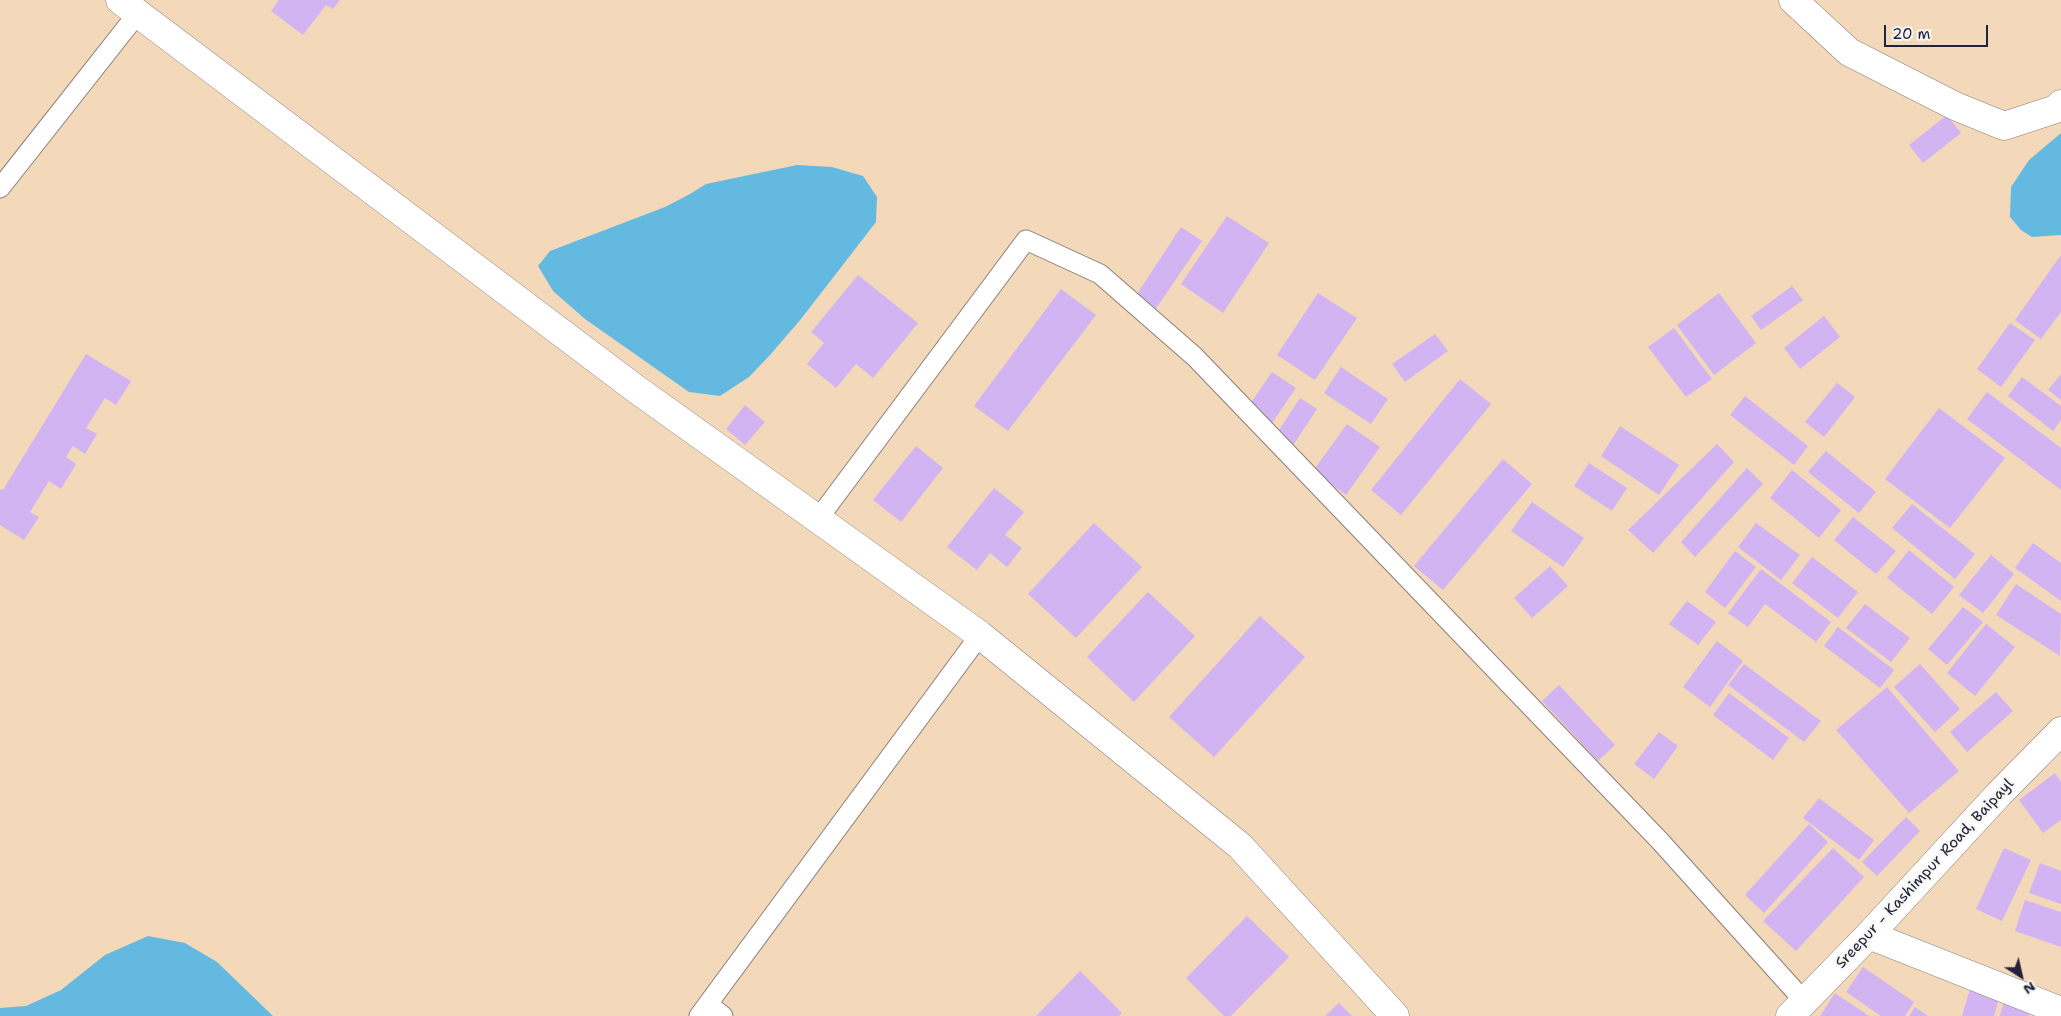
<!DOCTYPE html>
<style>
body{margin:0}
#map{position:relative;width:2061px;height:1016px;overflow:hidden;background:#f3d9ba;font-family:"Shantell Sans",sans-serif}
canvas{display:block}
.north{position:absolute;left:1996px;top:951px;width:50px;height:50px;-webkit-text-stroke:4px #f6f6f2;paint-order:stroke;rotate:145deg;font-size:14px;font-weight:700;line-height:20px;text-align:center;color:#22223b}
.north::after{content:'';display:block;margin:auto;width:18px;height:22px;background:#22223b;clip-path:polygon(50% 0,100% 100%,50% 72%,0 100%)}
.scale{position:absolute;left:1884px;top:25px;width:104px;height:22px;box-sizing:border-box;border:2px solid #22223b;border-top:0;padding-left:6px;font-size:15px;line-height:18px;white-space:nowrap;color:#22223b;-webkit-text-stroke:4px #f6f6f2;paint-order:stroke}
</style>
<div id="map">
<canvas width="2061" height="1016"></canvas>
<div class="north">N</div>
<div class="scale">20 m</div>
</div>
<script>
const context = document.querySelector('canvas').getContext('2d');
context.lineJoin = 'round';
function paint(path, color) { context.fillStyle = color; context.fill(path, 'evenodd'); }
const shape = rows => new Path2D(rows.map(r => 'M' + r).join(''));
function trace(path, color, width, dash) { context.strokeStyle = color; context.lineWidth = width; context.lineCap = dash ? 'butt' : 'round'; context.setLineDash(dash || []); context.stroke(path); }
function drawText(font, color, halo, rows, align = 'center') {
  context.font = font + ' "Shantell Sans",sans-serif'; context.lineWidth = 4.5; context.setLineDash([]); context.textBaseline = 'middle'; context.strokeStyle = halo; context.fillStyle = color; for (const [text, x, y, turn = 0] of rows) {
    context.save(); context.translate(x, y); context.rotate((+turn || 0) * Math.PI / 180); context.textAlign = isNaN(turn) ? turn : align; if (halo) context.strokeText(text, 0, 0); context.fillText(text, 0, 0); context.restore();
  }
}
const water = shape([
 [2061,133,2061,235,2032,237,2021,230,2010,217,2011,187,2029,160],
 [797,165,832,167,863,176,877,197,876,222,801,319,770,355,749,377,720,396,689,392,585,319,553,291,538,266,550,251,665,207,690,194,706,184],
 [148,936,185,943,217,962,273,1016,0,1016,0,1008,26,1006,61,990,105,955]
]);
const building = shape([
 [279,0,340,0,333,9,326,5,303,35,271,11],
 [1947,115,1961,133,1923,163,1909,145],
 [1227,216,1269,243,1223,313,1181,284],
 [1181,227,1202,241,1155,310,1135,297],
 [2061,255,2061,312,2041,339,2015,320],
 [858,275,918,323,873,378,856,364,836,388,807,364,824,343,811,332],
 [1792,286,1803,300,1761,330,1751,316],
 [1061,289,1096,315,1008,431,974,406],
 [1318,293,1357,318,1315,380,1277,355],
 [1719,293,1756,343,1714,375,1677,325],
 [1824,316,1840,337,1800,369,1784,348],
 [2010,323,2035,340,2001,387,1977,369],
 [1674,328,1712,379,1686,397,1648,347],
 [1435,334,1448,351,1405,382,1392,364],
 [86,354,131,381,116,405,105,398,86,428,97,434,85,454,73,446,66,457,76,464,61,489,49,481,30,512,39,517,24,540,0,525,0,489,3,490],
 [1341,367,1388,399,1371,424,1324,393],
 [1272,372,1296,388,1272,423,1248,407],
 [2061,374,2061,400,2048,390],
 [2022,377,2061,406,2061,420,2053,431,2008,396],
 [1460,379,1491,404,1401,515,1371,490],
 [1837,383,1855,397,1824,437,1805,422],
 [1987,392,2061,448,2061,490,1967,419],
 [1745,396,1808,446,1794,465,1730,415],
 [1300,398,1317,409,1294,444,1277,433],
 [745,405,765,422,745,445,726,429],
 [1939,408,2005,458,1950,528,1885,479],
 [1347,424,1380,447,1346,495,1313,471],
 [1620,426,1679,465,1659,495,1601,456],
 [1717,444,1734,462,1653,553,1628,530],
 [916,446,943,468,901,522,873,500],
 [1826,451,1876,492,1859,513,1808,472],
 [1503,459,1532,484,1443,590,1414,566],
 [1589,463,1627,488,1612,511,1574,486],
 [1747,468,1763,484,1695,557,1681,542],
 [1792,470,1841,510,1819,538,1770,498],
 [994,488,1024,512,1005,535,1022,548,1007,567,990,553,977,570,947,547],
 [1532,502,1584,538,1563,567,1511,531],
 [1912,504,1975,554,1955,579,1892,528],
 [1853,517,1896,551,1876,574,1834,540],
 [1094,523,1142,567,1076,638,1028,594],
 [1756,523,1800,555,1781,580,1738,547],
 [2033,543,2061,563,2061,601,2015,568],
 [1909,550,1954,587,1932,614,1887,578],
 [1735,551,1756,567,1725,608,1705,592],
 [1991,555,2014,574,1983,613,1959,595],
 [1812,557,1858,592,1838,618,1792,583],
 [1550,566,1568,586,1532,618,1514,598],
 [1761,569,1831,622,1816,642,1765,604,1748,627,1728,613],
 [2016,584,2061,614,2060,656,1996,615],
 [1148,592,1195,636,1134,702,1087,657],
 [1687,601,1716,622,1698,645,1669,624],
 [1865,604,1910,638,1891,662,1846,628],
 [1963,607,1983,622,1947,665,1928,649],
 [1260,616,1305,657,1214,757,1169,717],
 [1986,624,2015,647,1975,696,1947,673],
 [1838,627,1894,670,1880,688,1824,646],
 [1717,641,1743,661,1710,707,1683,687],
 [1744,664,1821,721,1804,742,1728,685],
 [1920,664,1960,709,1935,732,1894,687],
 [1559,685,1615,745,1598,761,1542,701],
 [1887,687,1959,771,1909,813,1836,730],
 [1996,692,2013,711,1967,752,1950,732],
 [1729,693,1789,738,1773,760,1713,715],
 [1659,732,1678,746,1654,779,1634,764],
 [2055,773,2061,782,2061,820,2043,833,2019,800],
 [1819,798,1874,840,1859,860,1803,818],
 [1906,817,1920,831,1877,876,1862,862],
 [1809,824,1828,842,1764,913,1745,895],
 [1833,848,1864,877,1796,951,1763,921],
 [2004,848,2031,860,2002,921,1976,909],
 [2040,863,2061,871,2061,904,2029,893],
 [2025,900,2061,912,2061,947,2015,931],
 [1247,916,1289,957,1231,1016,1224,1016,1186,978],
 [1863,967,1914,1002,1905,1016,1881,1016,1846,992],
 [1080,971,1122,1013,1119,1016,1036,1016],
 [1975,972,2004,980,1994,1016,1962,1016],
 [2009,981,2037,987,2029,1016,2000,1016],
 [1835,993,1869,1016,1820,1016],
 [1339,1003,1352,1016,1325,1016],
 [1915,1007,1928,1016,1909,1016]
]);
const service = shape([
 [0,188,138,13],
 [818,519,1026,240,1100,274,1195,357,1660,841,1804,1001],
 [708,1004,723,1016],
 [699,1016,980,635]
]);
const minor = shape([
 [120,0,636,389,980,635,1240,846,1395,1016],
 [1793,0,1849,52,1955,106,2004,126,2056,109,2061,104],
 [1869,935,2061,1011]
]);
const tertiary = shape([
 [1790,1016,1869,935,1999,794,2061,731]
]);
const streetNames = [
 ["Sreepur - Kashimpur Road, Baipayl",1925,874,-47]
];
paint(water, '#64b9e0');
paint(building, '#d2b4f3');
trace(service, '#8a7e7a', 21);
trace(minor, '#8a7e7a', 29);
trace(tertiary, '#8a7e7a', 29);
trace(service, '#fff', 19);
trace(minor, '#fff', 28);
trace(tertiary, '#fff', 28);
drawText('15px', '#22223b', '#f6f6f2', streetNames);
</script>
